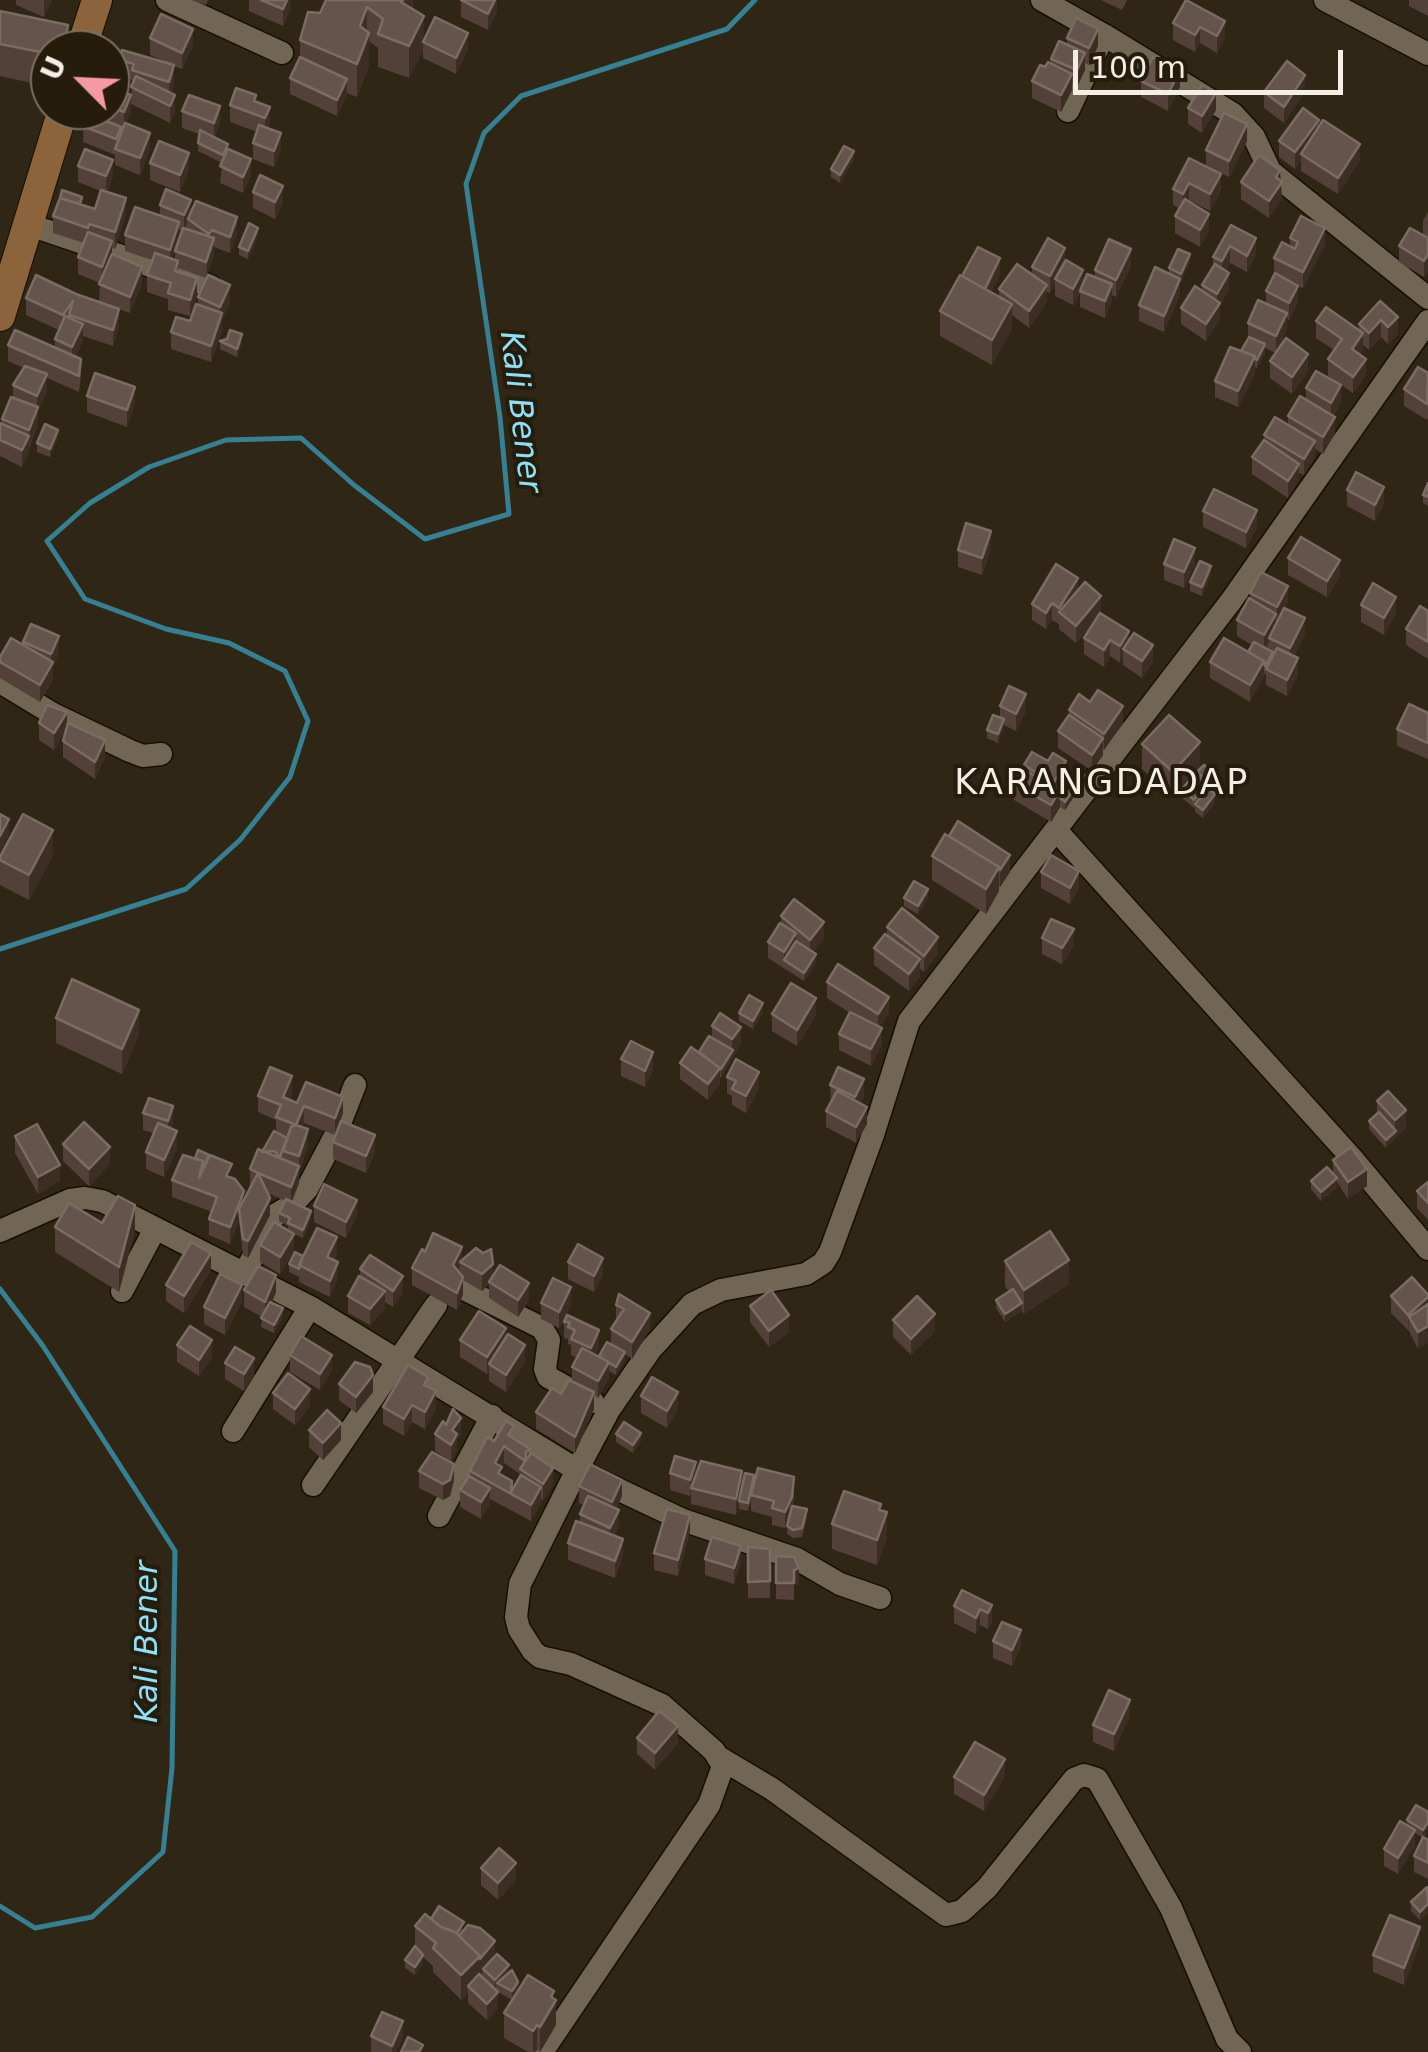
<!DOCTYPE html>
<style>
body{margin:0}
#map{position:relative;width:1428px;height:2052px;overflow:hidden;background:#2f2615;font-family:"DejaVu Sans",sans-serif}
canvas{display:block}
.north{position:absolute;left:30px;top:30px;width:100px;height:100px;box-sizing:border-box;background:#251c0c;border:2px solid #787062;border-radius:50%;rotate:294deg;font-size:28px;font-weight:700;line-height:40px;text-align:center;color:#f4eee4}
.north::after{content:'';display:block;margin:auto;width:35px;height:45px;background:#f49aa1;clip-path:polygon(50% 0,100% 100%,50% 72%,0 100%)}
.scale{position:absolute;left:1073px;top:50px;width:270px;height:45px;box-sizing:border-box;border:5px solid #f4eee4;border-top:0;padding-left:12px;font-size:30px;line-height:35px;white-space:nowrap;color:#f4eee4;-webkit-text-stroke:8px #251c0c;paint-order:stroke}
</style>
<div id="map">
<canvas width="1428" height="2052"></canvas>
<div class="north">U</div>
<div class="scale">100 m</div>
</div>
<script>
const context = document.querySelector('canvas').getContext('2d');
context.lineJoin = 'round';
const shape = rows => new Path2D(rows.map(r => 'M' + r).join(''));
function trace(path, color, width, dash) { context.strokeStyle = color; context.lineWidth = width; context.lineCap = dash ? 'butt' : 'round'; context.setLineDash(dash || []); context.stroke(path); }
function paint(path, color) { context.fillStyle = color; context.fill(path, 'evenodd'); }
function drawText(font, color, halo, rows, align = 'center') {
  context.font = font + ' "DejaVu Sans",sans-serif'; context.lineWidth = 8; context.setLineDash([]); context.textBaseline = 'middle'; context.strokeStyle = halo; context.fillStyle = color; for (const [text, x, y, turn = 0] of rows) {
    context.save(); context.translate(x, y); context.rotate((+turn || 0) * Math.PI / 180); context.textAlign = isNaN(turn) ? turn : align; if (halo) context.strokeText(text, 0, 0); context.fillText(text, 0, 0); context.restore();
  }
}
const stream = shape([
 [0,949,186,889,240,840,290,777,308,721,285,671,229,643,166,629,85,599,47,541,90,503,149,467,226,440,301,438,354,485,425,539,509,514,500,417,466,184,484,133,521,96,727,29,755,0],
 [0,1289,43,1346,175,1551,172,1768,163,1852,92,1917,35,1928,0,1906]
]);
const street = shape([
 [167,0,282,53],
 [1042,0,1104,35,1068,111],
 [1325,0,1428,54],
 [1104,35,1233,114,1254,137,1270,171,1428,298],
 [27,224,210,286],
 [0,682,53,714,130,751,143,756,161,754],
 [1056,830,1351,1157,1428,1249],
 [0,1231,70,1200,85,1198,102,1201,310,1307,577,1470,683,1520,797,1559,840,1584,880,1598],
 [244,1274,275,1215,292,1205,307,1189,335,1136,355,1085],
 [464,1289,542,1328,549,1340,545,1369,548,1377,593,1402],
 [122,1291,155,1229],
 [233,1431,310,1307],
 [313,1485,436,1305],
 [439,1516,492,1416],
 [720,1758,772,1789,946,1915,962,1911,987,1888,1074,1779,1084,1775,1097,1779,1171,1908,1227,2039,1240,2052],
 [542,2052,709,1805,723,1766,714,1751,662,1705,571,1664,540,1657,533,1651,519,1629,516,1617,520,1584,577,1470,609,1410,651,1349,692,1304,721,1290,806,1274,823,1263,830,1252,873,1135,909,1021,1231,601,1428,321]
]);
const secondary = shape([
 [81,50,97,0],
 [0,316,63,110]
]);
const wall = shape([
 [16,0,52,0,44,17,16,5],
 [191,0,208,0,206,5],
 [249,0,291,0,291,7,283,26,249,11],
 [413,0,413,10,424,40,468,49,456,74,423,58,423,50,409,78,378,67,378,48,369,41,369,66,357,97,347,93,337,116,290,94,290,78,300,57,300,40,320,13],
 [461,0,497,0,497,11,488,30,461,17],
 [1101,0,1127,0,1122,10],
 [1186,0,1225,38,1217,53,1200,43,1195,52,1173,40,1173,23],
 [1409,0,1428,0,1428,16,1409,6],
 [0,11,68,50,50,50,50,87,0,76],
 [150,38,193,45,182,69,174,66,174,82,171,93,175,111,170,123,131,104,132,80,119,76,119,60,172,65,150,55],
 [1067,38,1098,46,1089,65,1085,63,1085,70,1077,87,1072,84,1072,90,1061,112,1032,98,1032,81,1045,67,1051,64,1051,59,1067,45],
 [1141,81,1180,87,1168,111,1141,97],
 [110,86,131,111,126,124,150,149,140,175,115,165,115,155,83,142,84,112,97,117,97,110,110,110],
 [1264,92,1305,92,1284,123,1264,108],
 [256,102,270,123,268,128,281,150,274,167,253,159,253,143,257,132,230,122,230,105],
 [1188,108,1216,110,1202,133,1188,124],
 [182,111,220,122,215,137,228,149,251,175,243,193,220,183,222,163,198,151,199,134,182,128],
 [1319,127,1360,160,1338,194,1301,171,1301,160,1295,169,1279,157,1279,141],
 [1247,141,1229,177,1206,166,1206,150],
 [1189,158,1221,191,1210,211,1189,200,1188,201,1209,231,1200,247,1175,233,1175,216,1179,208,1173,205,1173,189],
 [854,160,840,183,831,177,831,169],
 [150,163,189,170,180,192,150,180],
 [78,166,113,176,107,192,126,214,115,249,112,248,112,254,142,284,130,313,119,309,119,325,113,346,83,336,83,340,76,356,81,375,79,392,47,378,47,391,38,410,38,424,22,467,0,456,0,423,2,424,2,419,13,398,13,385,24,368,8,361,8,345,55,347,55,339,59,330,26,315,26,298,76,294,113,306,99,301,100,283,78,274,78,257,84,243,53,233,53,216,82,205,95,209,101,191,78,182],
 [1280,180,1282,198,1269,218,1241,199,1241,182],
 [253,192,283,203,275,219,253,208],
 [160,205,191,212,237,234,230,253,214,247,214,255,206,278,178,268,178,272,197,294,190,316,168,310,168,299,147,292,147,275,152,260,125,251,125,235,160,216],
 [179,230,182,231,175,251,175,260,172,259],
 [1428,212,1428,271,1424,277,1399,262,1399,246,1423,236,1423,220],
 [1231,225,1256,255,1247,272,1230,263,1226,270,1229,289,1220,305,1220,319,1206,341,1181,324,1181,308,1202,291,1202,285,1213,267,1213,257],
 [258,236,248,259,239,255,239,247],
 [1290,238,1325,244,1303,288,1298,286,1298,302,1289,320,1287,318,1287,329,1276,353,1265,348,1265,353,1257,368,1255,367,1255,373,1238,407,1215,397,1215,381,1241,351,1248,338,1248,323,1266,303,1266,291,1274,274,1274,258,1290,246],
 [1065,262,1083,282,1095,277,1095,270,1131,266,1116,297,1112,295,1112,301,1105,318,1080,307,1080,293,1073,305,1055,296,1055,283,1050,293,1047,292,1047,302,1029,328,1012,315,1012,329,992,365,940,336,940,311,962,276,1000,275,991,292,999,296,999,289,1032,275,1032,267],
 [1190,262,1180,282,1180,295,1164,332,1139,321,1139,305,1169,274,1169,268],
 [198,297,230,302,222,320,222,330,211,362,171,349,171,332,190,321,198,305],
 [1380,301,1398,334,1388,344,1381,337,1369,350,1363,345,1363,350,1360,354,1366,375,1353,393,1341,385,1341,402,1334,415,1335,433,1323,454,1315,449,1315,457,1304,475,1299,473,1299,480,1288,498,1252,474,1252,457,1264,440,1264,435,1288,424,1288,416,1306,399,1306,388,1341,385,1328,376,1328,359,1334,350,1316,338,1316,321,1359,330,1359,324],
 [220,341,242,342,237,357,220,349],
 [1270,361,1308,371,1292,394,1270,378],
 [1428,373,1428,419,1427,420,1404,406,1404,389],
 [87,396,135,404,127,427,87,412],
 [58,438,50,457,37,452,37,443],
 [1428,483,1428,506,1423,503,1423,495],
 [1347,490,1384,503,1375,521,1347,506],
 [1203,511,1257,527,1246,548,1203,527],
 [991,548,982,575,958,567,958,550],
 [1288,558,1340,576,1327,597,1288,575],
 [1164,564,1195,564,1184,588,1164,580],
 [1211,574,1202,596,1190,591,1190,582],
 [1078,590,1153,662,1142,678,1123,665,1123,657,1120,663,1110,656,1104,667,1084,654,1084,638,1097,618,1076,643,1059,629,1059,624,1052,620,1046,629,1032,620,1032,604],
 [1250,593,1288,602,1285,608,1305,635,1294,656,1298,675,1287,696,1266,685,1266,672,1250,702,1210,678,1210,662,1248,652,1252,645,1237,636,1237,620,1250,599],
 [1361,605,1396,613,1384,635,1361,622],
 [1428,611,1428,659,1406,645,1406,629],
 [23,642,59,653,53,666,53,679,40,702,0,678,0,657,23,645],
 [1000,706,1026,711,1016,731,1004,725,998,743,987,738,987,730,1000,718],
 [1069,710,1123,723,1104,750,1103,749,1103,755,1092,771,1058,748,1058,731,1069,715],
 [1428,713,1428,759,1397,746,1397,729],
 [39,723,67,725,105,757,95,779,63,757,63,741,65,732,54,750,39,740],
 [1142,744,1200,767,1173,797,1142,769],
 [1024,765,1066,778,1061,787,1075,795,1065,810,1060,807,1051,822,1014,800,1014,784,1024,769],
 [1197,772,1218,787,1213,793,1215,803,1203,818,1195,812,1195,807,1194,808,1182,798,1182,789,1197,776],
 [53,855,29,900,0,885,0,857],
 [932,856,1010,872,1000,887,999,886,999,891,986,914,932,880],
 [1041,872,1079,888,1070,904,1041,888],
 [928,897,918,914,904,906,904,898],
 [781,916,824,939,813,952,816,963,804,981,768,958,768,942,781,924],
 [887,927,938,953,924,972,920,969,920,976,909,991,874,965,874,948,887,935],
 [1042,938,1074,946,1062,964,1042,954],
 [827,982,889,1013,880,1027,882,1044,871,1066,839,1050,839,1034,850,1013,827,998],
 [763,1012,753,1029,739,1021,739,1013],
 [772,1014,816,1015,797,1046,772,1031],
 [56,1018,139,1035,122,1074,56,1043],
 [712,1026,741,1043,721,1078,720,1077,720,1084,708,1100,680,1079,680,1063,699,1052,712,1038],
 [621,1059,653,1069,645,1087,621,1076],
 [727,1077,759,1088,746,1113,732,1105,732,1096,727,1093],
 [830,1085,864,1096,860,1104,867,1124,856,1143,826,1127,826,1111,831,1102],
 [292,1093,289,1100,297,1103,343,1113,335,1135,304,1123,302,1127,308,1146,299,1172,299,1183,292,1202,311,1220,303,1238,294,1234,294,1250,280,1274,260,1262,260,1245,288,1231,288,1226,279,1221,279,1213,285,1201,268,1193,270,1215,248,1258,243,1255,239,1220,230,1244,209,1235,209,1219,212,1212,172,1197,172,1180,232,1178,244,1200,251,1187,250,1186,250,1169,276,1132,276,1120,258,1112,258,1096],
 [1377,1101,1406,1127,1386,1148,1369,1129,1369,1121,1377,1113],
 [143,1113,173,1122,171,1129,177,1148,164,1177,146,1169,146,1152,154,1133,143,1130],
 [15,1136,60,1181,38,1194,15,1153],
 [333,1142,375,1152,366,1173,333,1159],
 [63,1144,110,1164,89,1186,63,1161],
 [1333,1160,1367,1186,1348,1199,1337,1182,1337,1187,1321,1201,1311,1189,1311,1181,1333,1174],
 [1428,1182,1428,1220,1417,1208,1417,1191],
 [314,1206,357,1216,346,1238,314,1222],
 [102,1223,135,1230,119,1292,55,1252,55,1227],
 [425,1252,462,1261,493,1275,529,1300,518,1317,489,1298,489,1284,482,1291,463,1280,463,1294,457,1310,412,1285,412,1268],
 [337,1254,334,1260,338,1278,330,1297,299,1282,299,1277,289,1272,289,1264,303,1256],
 [1005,1261,1069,1284,1024,1314,1022,1311,1005,1322,996,1308,996,1300,1009,1292,1005,1286],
 [568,1262,603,1274,594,1292,568,1279],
 [360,1269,403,1293,393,1307,385,1302,385,1308,370,1325,348,1313,348,1296,360,1277],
 [211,1270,184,1313,166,1301,166,1285],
 [244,1290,276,1292,272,1303,283,1316,274,1333,261,1327,262,1317,244,1307],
 [1428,1295,1418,1349,1409,1331,1391,1313,1391,1296],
 [242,1301,225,1335,204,1324,204,1307],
 [541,1303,571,1304,559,1328,541,1319],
 [616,1305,650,1329,632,1359,625,1354,625,1360,616,1375,609,1371,609,1378,598,1398,594,1395,594,1409,575,1453,536,1429,536,1412,561,1394,572,1381,572,1367,577,1358,571,1355,571,1345,568,1344,568,1339,564,1338,564,1322,567,1315,599,1346,595,1355,599,1356,611,1345,611,1329,616,1320],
 [750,1306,789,1332,769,1347,750,1322],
 [893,1320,935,1331,911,1355,893,1337],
 [506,1338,525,1362,506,1392,489,1381,489,1371,487,1374,460,1357,460,1340],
 [177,1345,212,1357,199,1376,177,1362],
 [290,1355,332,1371,320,1390,290,1372],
 [225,1363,254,1375,244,1391,225,1379],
 [339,1384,373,1392,356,1413,339,1400],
 [428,1387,436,1408,425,1429,412,1422,404,1436,383,1424,383,1407],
 [273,1393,310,1406,295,1425,273,1409],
 [641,1396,678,1409,667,1428,641,1413],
 [446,1425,461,1434,457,1439,457,1450,451,1461,435,1451,435,1434],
 [309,1430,341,1440,323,1460,309,1447],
 [616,1434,641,1441,633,1453,616,1442],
 [514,1439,530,1454,553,1485,543,1500,541,1499,541,1503,531,1521,490,1499,490,1504,481,1519,460,1507,460,1490,470,1476,470,1471,494,1441],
 [504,1463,520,1474,512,1490,502,1475,502,1467],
 [419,1471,454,1480,450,1496,443,1500,419,1488],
 [670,1473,696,1475,742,1488,736,1515,691,1504,691,1493,690,1496,670,1490],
 [754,1482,794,1494,793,1506,807,1517,802,1537,793,1538,787,1534,788,1522,785,1528,772,1525,772,1517,751,1511,751,1498,748,1511,739,1509,739,1501],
 [579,1486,622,1496,616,1509,619,1526,614,1536,623,1556,615,1578,568,1560,568,1543,580,1523,580,1514,584,1505,579,1503],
 [881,1510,887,1537,877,1565,832,1549,832,1524],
 [690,1531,678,1576,654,1570,654,1553],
 [748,1547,770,1549,770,1598,748,1598],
 [776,1556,799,1584,794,1586,794,1600,776,1599],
 [705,1559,741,1562,734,1584,705,1575],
 [992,1605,992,1622,988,1629,980,1625,976,1634,954,1623,954,1606],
 [993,1641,1021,1647,1012,1666,993,1658],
 [1130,1716,1114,1751,1093,1742,1093,1725],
 [637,1738,678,1743,655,1770,637,1754],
 [1005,1776,984,1811,954,1794,954,1777],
 [1428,1812,1428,1830,1424,1837,1428,1840,1428,1879,1414,1872,1414,1856,1423,1838,1415,1833,1415,1846,1398,1874,1384,1866,1384,1849,1407,1825,1407,1820],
 [481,1868,516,1880,498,1900,481,1885],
 [1428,1887,1428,1912,1420,1920,1411,1911,1411,1902],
 [431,1919,464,1930,495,1956,509,1973,512,1970,512,2000,498,1992,498,2008,487,2020,468,2003,468,1993,461,2000,433,1972,433,1966,423,1957,423,1964,415,1975,405,1968,405,1960,415,1947,415,1926],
 [1420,1944,1404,1985,1373,1972,1373,1955],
 [554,1999,556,2025,540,2052,537,2050,536,2052,528,2052,504,2038,504,2013],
 [371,2036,403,2038,396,2052,371,2052]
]);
const shadedWall = shape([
 [44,0,52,0,44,17],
 [287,0,291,0,291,7,283,26,283,9],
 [403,0,413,0,413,21,401,2],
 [495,0,497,0,497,11,488,30,488,14],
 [367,7,367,39,369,33,369,66,357,97,357,64,360,26],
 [424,16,423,50,409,78,409,46],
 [1225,21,1225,38,1217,53,1217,36],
 [68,25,68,50,63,50],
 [1200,27,1200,43,1195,52,1195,35],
 [193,29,193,45,182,69,182,53],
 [1098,29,1098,46,1089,65,1089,48],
 [468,33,468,49,456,74,456,58],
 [1085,53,1085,70,1077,87,1077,70],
 [174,65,174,82,169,98,169,82],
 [1180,70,1180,87,1168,111,1168,94],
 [1072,74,1072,90,1061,112,1061,95],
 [1305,75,1305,92,1284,123,1284,107],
 [347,79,347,96,337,116,337,100],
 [1216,93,1216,110,1202,133,1202,116],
 [131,95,131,111,124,128,124,112],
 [175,95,175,111,170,123,170,106],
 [220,106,220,122,214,139,214,123],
 [270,107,270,123,265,135,265,118],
 [1319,120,1319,136,1301,154,1301,160,1295,169,1295,152],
 [1247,124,1247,141,1229,177,1229,161],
 [150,133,150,149,140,175,140,158],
 [281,133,281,150,274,167,274,151],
 [1360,144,1360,160,1338,194,1338,178],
 [854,151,854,160,840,183,840,175],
 [189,153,189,170,180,192,180,175],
 [251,159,251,175,243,193,243,177],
 [113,160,113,176,106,193,106,176],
 [1280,170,1282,198,1269,218,1269,201,1276,177],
 [1221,174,1221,191,1210,211,1210,194],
 [1189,183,1189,200,1183,211,1183,194],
 [283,186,283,203,275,219,275,202],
 [126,198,126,214,115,249,115,232],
 [191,200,191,216,188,219,184,232,184,215],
 [1209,214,1209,231,1200,247,1200,230],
 [237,217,237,234,230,253,230,237],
 [179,222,179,239,170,266,170,250],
 [258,228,258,236,248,259,248,251],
 [1325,228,1325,244,1303,288,1303,272],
 [212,230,212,245,214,238,214,255,206,278,209,234],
 [1256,238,1256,255,1247,272,1247,256],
 [112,241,112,258,102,283,102,267],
 [1230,246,1230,263,1222,278,1222,261],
 [1065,248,1065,264,1055,279,1055,283,1050,293,1050,276],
 [1131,249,1131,266,1116,297,1116,280],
 [1190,254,1190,262,1181,282,1181,274],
 [1428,254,1428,271,1424,277,1424,261],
 [1000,258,1000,275,984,307,984,291],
 [142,267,142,284,130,313,130,297],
 [1083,270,1083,286,1073,305,1073,289],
 [1229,273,1229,289,1220,305,1220,319,1206,341,1206,324,1217,308,1217,294],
 [197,278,197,294,190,316,190,300],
 [1180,279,1180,295,1164,332,1164,316],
 [1112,284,1112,301,1105,318,1105,301],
 [230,285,230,302,222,320,222,330,211,362,211,346,220,319,220,307],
 [1047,285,1047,302,1029,328,1029,311],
 [1298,286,1298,302,1289,320,1289,303],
 [1012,304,1012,329,992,365,992,340],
 [119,309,119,325,113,346,113,330],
 [1287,313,1287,329,1276,353,1276,336],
 [1398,317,1398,334,1388,344,1388,327],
 [1381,320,1381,337,1369,350,1369,333],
 [83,324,83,340,72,364,72,347],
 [1363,333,1363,350,1352,365,1352,349],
 [242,334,242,342,237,357,237,349],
 [1265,344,1265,353,1257,368,1257,360],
 [1308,354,1308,371,1292,394,1292,377],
 [1255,356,1255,373,1238,407,1238,391],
 [1366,359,1366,375,1353,393,1353,377],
 [47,374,47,391,38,410,38,424,29,446,29,430,37,410,37,396],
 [1341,385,1341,402,1331,419,1331,403],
 [135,387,135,404,127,427,127,410],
 [1335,417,1335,433,1323,454,1323,437],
 [58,430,58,438,50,457,50,449],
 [29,436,29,453,22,467,22,450],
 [1315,441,1315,457,1304,475,1304,459],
 [1299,464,1299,480,1288,498,1288,481],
 [1384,487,1384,503,1375,521,1375,505],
 [1257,510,1257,527,1246,548,1246,532],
 [991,531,991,548,982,575,982,558],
 [1195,548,1195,564,1184,588,1184,572],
 [1340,560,1340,576,1327,597,1327,581],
 [1211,566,1211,574,1202,596,1202,587],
 [1078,578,1078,595,1059,612,1059,624,1059,608],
 [1288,586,1288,602,1277,624,1277,607],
 [1101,596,1101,613,1076,643,1076,626],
 [1396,597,1396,613,1384,635,1384,618],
 [1052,603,1052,620,1046,629,1046,613],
 [1276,614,1276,630,1269,638,1269,642,1264,652,1264,635],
 [1305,618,1305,635,1290,665,1290,648],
 [1129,631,1129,647,1123,649,1123,657,1120,663,1120,646],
 [59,636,59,653,53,666,53,679,40,702,40,685,51,666,51,654],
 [1110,640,1110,656,1104,667,1104,650],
 [1153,645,1153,662,1142,678,1142,661],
 [1298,658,1298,675,1287,696,1287,680],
 [1264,661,1264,678,1250,702,1250,685],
 [1026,694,1026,711,1016,731,1016,714],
 [1123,706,1123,723,1104,750,1104,734],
 [67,712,67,729,54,750,54,733],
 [1004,719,1004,728,998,743,998,734],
 [1103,738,1103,755,1092,771,1092,755],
 [105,740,105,757,95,779,95,762],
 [1200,742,1200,767,1173,797,1173,772],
 [1066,761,1066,778,1053,800,1053,784],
 [1218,778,1218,787,1212,794,1212,785],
 [1207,784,1207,792,1195,804,1194,808,1194,800],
 [1075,787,1075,795,1065,810,1065,802],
 [1060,790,1060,807,1051,822,1051,805],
 [1215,794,1215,803,1203,818,1203,810],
 [9,819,9,836,0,853,0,836],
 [53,830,53,855,29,900,29,875],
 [1010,855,1010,872,1000,887,1000,870],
 [999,867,999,891,986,914,986,889],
 [1079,871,1079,888,1070,904,1070,888],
 [928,889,928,897,918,914,918,906],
 [824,922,824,939,810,956,810,940],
 [1074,929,1074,946,1062,964,1062,948],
 [796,933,796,950,784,960,784,952],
 [938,937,938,953,924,972,924,956],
 [816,954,816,963,804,981,804,973],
 [920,959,920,976,909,991,909,974],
 [889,997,889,1013,878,1031,878,1014],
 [816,998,816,1015,797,1046,797,1030],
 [763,1003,763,1012,753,1029,753,1021],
 [139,1010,139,1035,122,1074,122,1049],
 [741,1027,741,1043,721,1078,721,1069,732,1050,732,1039],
 [882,1028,882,1044,871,1066,871,1049],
 [653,1052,653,1069,645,1087,645,1071],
 [720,1068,720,1084,708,1100,708,1084],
 [759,1072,759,1088,746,1113,746,1096],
 [292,1076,292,1093,283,1114,283,1097],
 [864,1079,864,1096,855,1114,855,1097],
 [343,1097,343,1113,335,1135,335,1118],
 [173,1106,173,1122,168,1138,168,1121],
 [304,1106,304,1123,296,1142,296,1125],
 [867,1107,867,1124,856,1143,856,1127],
 [1406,1110,1406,1127,1386,1148,1386,1140,1395,1132,1395,1120],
 [308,1129,308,1146,299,1172,299,1183,291,1203,291,1187,299,1168,299,1156],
 [177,1131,177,1148,164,1177,164,1160],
 [375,1135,375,1152,366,1173,366,1156],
 [110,1147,110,1164,89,1186,89,1169],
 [60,1165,60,1181,38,1194,38,1177],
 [1367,1169,1367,1186,1348,1199,1348,1182],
 [1337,1178,1337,1187,1321,1201,1321,1192],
 [244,1191,244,1208,239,1209,239,1220,230,1244,230,1227],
 [270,1198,270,1215,248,1258,248,1241],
 [357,1200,357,1216,346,1238,346,1222],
 [135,1205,135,1230,119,1292,119,1267],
 [311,1211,311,1220,303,1238,303,1230],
 [294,1234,294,1250,280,1274,280,1257],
 [337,1237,337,1254,327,1274,327,1257],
 [462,1247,462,1262,460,1262,460,1266,453,1282,453,1265],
 [211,1253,211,1270,184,1313,184,1296],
 [603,1258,603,1274,594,1292,594,1276],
 [1069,1260,1069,1284,1024,1314,1024,1290],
 [338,1262,338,1278,330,1297,330,1281],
 [493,1264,493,1280,482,1291,482,1274],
 [276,1275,276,1292,265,1319,265,1302],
 [403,1276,403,1293,393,1307,393,1291],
 [463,1277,463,1294,457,1310,457,1293],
 [529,1283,529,1300,518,1317,518,1300],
 [242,1285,242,1301,225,1335,225,1318],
 [571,1287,571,1304,559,1328,559,1312],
 [385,1291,385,1308,370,1325,370,1309],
 [1428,1297,1428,1314,1409,1317,1408,1332,1408,1315],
 [1022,1303,1022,1312,1005,1322,1005,1314],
 [283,1308,283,1316,274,1333,274,1325],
 [650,1313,650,1329,632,1359,632,1342],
 [935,1314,935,1331,911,1355,911,1339],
 [789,1315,789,1332,769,1347,769,1331],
 [1428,1326,1428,1343,1418,1349,1418,1332],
 [506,1328,506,1345,489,1364,489,1371,487,1374,487,1357],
 [599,1330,599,1346,591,1364,591,1348],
 [212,1340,212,1357,199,1376,199,1360],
 [525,1345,525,1362,506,1392,506,1375],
 [625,1352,625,1360,616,1375,616,1367],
 [332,1355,332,1371,320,1390,320,1374],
 [254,1358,254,1375,244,1391,244,1374],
 [609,1362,609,1378,598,1398,598,1381],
 [373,1375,373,1392,356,1413,356,1397],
 [310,1389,310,1406,295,1425,295,1409],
 [436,1391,436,1408,425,1429,425,1412],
 [594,1392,594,1409,575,1453,575,1437],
 [678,1392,678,1409,667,1428,667,1411],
 [412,1405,412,1422,404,1436,404,1419],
 [461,1418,461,1434,457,1439,457,1450,451,1461,452,1430],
 [341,1423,341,1440,323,1460,323,1443],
 [641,1433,641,1441,633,1453,633,1445],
 [504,1446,504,1463,502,1467,502,1483,495,1463],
 [696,1462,696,1478,691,1488,690,1496,690,1480],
 [454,1464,454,1480,450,1496,443,1500,443,1484],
 [553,1468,553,1485,543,1500,543,1484],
 [742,1471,742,1488,736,1515,736,1499],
 [794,1477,792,1514,785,1528,785,1512],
 [622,1480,622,1496,612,1518,612,1502],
 [541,1487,541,1503,531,1521,531,1505],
 [490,1488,490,1504,481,1519,481,1502],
 [619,1510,619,1526,610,1545,610,1528],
 [887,1512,887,1537,877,1565,877,1540],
 [690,1515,690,1531,678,1576,678,1560],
 [623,1539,623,1556,615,1578,615,1561],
 [741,1546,741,1562,734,1584,734,1568],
 [799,1568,799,1584,794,1586,794,1570],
 [992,1605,992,1622,988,1629,988,1613],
 [980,1609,980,1625,976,1634,976,1618],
 [1021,1630,1021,1647,1012,1666,1012,1650],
 [1130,1700,1130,1716,1114,1751,1114,1734],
 [678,1726,678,1743,655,1770,655,1753],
 [1005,1759,1005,1776,984,1811,984,1795],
 [1428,1822,1428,1830,1423,1838,1423,1830],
 [1415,1830,1415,1846,1398,1874,1398,1858],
 [516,1863,516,1880,498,1900,498,1883],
 [1428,1904,1428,1912,1420,1920,1420,1912],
 [1420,1927,1420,1944,1404,1985,1404,1968],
 [495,1941,495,1958,483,1969,483,1972,480,1976,468,1986,468,1993,461,2000,461,1975],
 [423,1955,423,1964,415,1975,415,1967],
 [509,1965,509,1974,497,1983,495,1989,495,1980],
 [518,1982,518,1990,512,2000,512,1991],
 [554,1991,554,2004,556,2000,556,2025,540,2052,540,2027],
 [498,1992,498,2008,487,2020,487,2004],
 [403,2021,403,2038,396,2052,392,2052,392,2046],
 [537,2025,537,2050,533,2052,533,2031]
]);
const building = shape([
 [261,0,287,0,283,9,261,0],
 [326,0,403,0,401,2,424,16,409,46,378,34,383,19,367,7,360,26,369,33,357,64,300,40,308,12,320,13,326,0],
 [461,0,495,0,488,14,461,0],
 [1186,0,1225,21,1217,36,1200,27,1195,35,1173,23,1186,0],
 [0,11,68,25,63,50,50,50,50,54,0,44,0,11],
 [161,14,193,29,182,53,150,38,161,14],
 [435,17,468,33,456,58,423,42,435,17],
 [1076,18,1098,29,1089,48,1067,38,1076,18],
 [1059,41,1085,53,1077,70,1051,59,1059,41],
 [122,50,174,65,169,82,132,70,134,64,119,60,122,50],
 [300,57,347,79,337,100,290,78,300,57],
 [1153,57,1180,70,1168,94,1141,81,1153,57],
 [1287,61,1305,75,1284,107,1264,92,1287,61],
 [1048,62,1072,74,1061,95,1032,81,1040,65,1045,67,1048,62],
 [136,76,175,95,170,106,131,87,136,76],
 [1202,85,1216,93,1202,116,1188,108,1202,85],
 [110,86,131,95,124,112,110,106,110,86],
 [236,88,256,95,254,101,270,107,265,118,230,105,236,88],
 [189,95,220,106,214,123,182,111,189,95],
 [1303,108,1319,120,1295,152,1279,141,1303,108],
 [84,112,121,127,116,139,83,126,84,112],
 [1224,113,1247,124,1229,161,1206,150,1224,113],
 [1323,120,1360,144,1338,178,1301,154,1323,120],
 [125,123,150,133,140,158,115,149,125,123],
 [259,125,281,133,274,151,253,143,259,125],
 [200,130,228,144,223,155,198,143,200,130],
 [159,141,189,153,180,175,150,163,159,141],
 [844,146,854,151,840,175,831,169,844,146],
 [85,149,113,160,106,176,78,166,85,149],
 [228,149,251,159,243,177,220,166,228,149],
 [1259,155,1280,170,1276,177,1282,182,1269,201,1241,182,1259,155],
 [1189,158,1221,174,1210,194,1189,183,1183,194,1173,189,1189,158],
 [260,175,283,186,275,202,253,192,260,175],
 [166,189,191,200,184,215,160,205,166,189],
 [62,190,82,197,80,204,60,198,62,190],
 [101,190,126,198,115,232,89,224,88,228,53,216,60,198,95,209,101,190],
 [1185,199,1209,214,1200,230,1175,216,1185,199],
 [196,201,237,217,230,237,212,230,209,234,188,219,196,201],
 [135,207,179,222,170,250,125,235,135,207],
 [1301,216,1325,228,1303,272,1274,258,1282,242,1295,249,1298,242,1290,238,1301,216],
 [249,223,258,228,248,251,239,247,249,223],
 [1231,225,1256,238,1247,256,1230,246,1222,261,1213,257,1231,225],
 [183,228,214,238,206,262,175,251,183,228],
 [1410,228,1428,238,1428,254,1424,261,1399,246,1410,228],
 [88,232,112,241,102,267,78,257,88,232],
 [1048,238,1065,248,1050,276,1032,267,1048,238],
 [1109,239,1131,249,1116,280,1095,270,1109,239],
 [978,247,1000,258,985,289,962,276,978,247],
 [1178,249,1190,254,1181,274,1169,268,1178,249],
 [155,253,178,261,175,271,197,278,190,300,168,293,171,283,147,275,155,253],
 [112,254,142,267,130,297,99,284,112,254],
 [1066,260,1083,270,1073,289,1055,279,1066,260],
 [1017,264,1047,285,1029,311,999,289,1017,264],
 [1215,264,1229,273,1217,294,1202,285,1215,264],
 [1155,267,1180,279,1164,316,1139,305,1155,267],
 [1275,273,1298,286,1289,303,1266,291,1275,273],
 [1087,274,1112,284,1105,301,1080,291,1087,274],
 [36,275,76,294,119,309,113,330,69,315,73,301,63,315,26,298,36,275],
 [208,275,230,285,220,307,198,297,208,275],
 [960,275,1012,304,992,340,940,311,960,275],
 [1195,286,1220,303,1206,324,1181,308,1195,286],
 [1258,300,1287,313,1276,336,1248,323,1258,300],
 [1380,301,1398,317,1388,327,1381,320,1369,333,1359,324,1380,301],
 [196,304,222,313,211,346,171,332,176,317,190,321,196,304],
 [1326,307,1363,333,1352,349,1366,359,1353,377,1328,359,1342,339,1316,321,1326,307],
 [65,316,83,324,72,347,55,339,65,316],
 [15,330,81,359,79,376,8,345,15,330],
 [230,330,242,334,237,349,220,341,227,339,230,330],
 [1249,337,1265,344,1257,360,1254,358,1255,356,1241,351,1249,337],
 [1286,338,1308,354,1292,377,1270,361,1286,338],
 [1230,347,1255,356,1238,391,1215,381,1230,347],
 [25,366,47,374,37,396,13,385,25,366],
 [1418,367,1428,373,1427,404,1404,389,1418,367],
 [1316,371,1341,385,1331,403,1306,388,1316,371],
 [95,373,135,387,127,410,87,396,95,373],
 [1300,396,1335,417,1323,437,1288,416,1300,396],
 [11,397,38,407,29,430,2,419,11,397],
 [1275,417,1315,441,1304,459,1264,435,1275,417],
 [0,423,29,436,22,450,0,440,0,423],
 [45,424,58,430,50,449,37,443,45,424],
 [1264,440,1299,464,1288,481,1252,457,1264,440],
 [1356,472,1384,487,1375,505,1347,490,1356,472],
 [1428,483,1428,497,1423,495,1428,483],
 [1214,489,1257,510,1246,532,1203,511,1214,489],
 [966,523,991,531,982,558,958,550,966,523],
 [1301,537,1340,560,1327,581,1288,558,1301,537],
 [1174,539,1195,548,1184,572,1164,564,1174,539],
 [1200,561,1211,566,1202,587,1190,582,1200,561],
 [1056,564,1078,578,1059,608,1052,603,1046,613,1032,604,1056,564],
 [1261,572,1288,586,1277,607,1250,593,1261,572],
 [1085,582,1101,596,1076,626,1059,612,1085,582],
 [1373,583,1396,597,1384,618,1361,605,1373,583],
 [1249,598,1276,614,1264,635,1237,620,1249,598],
 [1420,606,1428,611,1428,642,1406,629,1420,606],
 [1284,608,1305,618,1290,648,1269,638,1284,608],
 [1100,613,1129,631,1120,646,1110,640,1104,650,1084,638,1100,613],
 [31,624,59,636,51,654,23,642,31,624],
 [1134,633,1153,645,1142,661,1123,649,1134,633],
 [11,638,53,662,40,685,0,662,0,657,11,638],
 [1224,638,1264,661,1250,685,1210,662,1224,638],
 [1254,642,1273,652,1265,666,1264,661,1248,652,1254,642],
 [1277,648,1298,658,1287,680,1266,669,1277,648],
 [1009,686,1026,694,1016,714,1000,706,1009,686],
 [1098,690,1123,706,1104,734,1069,710,1079,694,1090,702,1098,690],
 [1409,704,1428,713,1428,743,1397,729,1409,704],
 [47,705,67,712,54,733,39,723,47,705],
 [993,715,1004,719,998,734,987,730,993,715],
 [1069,715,1103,738,1092,755,1058,731,1069,715],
 [1169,715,1200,742,1173,772,1142,744,1169,715],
 [68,723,105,740,95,762,63,741,68,723],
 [1032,752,1048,761,1053,753,1066,761,1053,784,1024,765,1032,752],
 [1204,765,1218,778,1212,785,1197,772,1204,765],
 [1023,769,1060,790,1051,805,1014,784,1023,769],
 [1195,774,1207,784,1194,800,1182,789,1195,774],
 [1065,781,1075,787,1065,802,1060,798,1059,790,1065,781],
 [1208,788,1215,794,1203,810,1195,804,1208,788],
 [0,814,9,819,0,836,0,814],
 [23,814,53,830,29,875,0,860,0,857,23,814],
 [958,821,1010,855,1000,870,998,869,999,867,949,836,958,821],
 [945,834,999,867,986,889,932,856,945,834],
 [1051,855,1079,871,1070,888,1041,872,1051,855],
 [914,881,928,889,918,906,904,898,914,881],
 [794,899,824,922,810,940,781,916,794,899],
 [902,908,938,937,924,956,887,927,902,908],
 [1051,919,1074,929,1062,948,1042,938,1051,919],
 [780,923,796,933,784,952,768,942,780,923],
 [885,934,920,959,909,974,874,948,885,934],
 [796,941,816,954,804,973,784,960,796,941],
 [838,964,889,997,878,1014,827,982,838,964],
 [72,979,139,1010,122,1049,56,1018,72,979],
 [791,983,816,998,797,1030,772,1014,791,983],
 [749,995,763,1003,753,1021,739,1013,749,995],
 [850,1012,882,1028,871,1049,839,1034,850,1012],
 [720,1013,741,1027,732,1039,712,1026,720,1013],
 [709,1036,733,1050,721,1069,699,1052,709,1036],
 [631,1041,653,1052,645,1071,621,1059,631,1041],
 [691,1047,720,1068,708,1084,680,1063,691,1047],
 [736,1059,759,1072,746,1096,732,1089,736,1081,727,1077,736,1059],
 [270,1067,292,1076,283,1097,297,1103,306,1082,343,1097,335,1118,304,1106,296,1125,276,1117,281,1105,258,1096,270,1067],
 [838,1067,864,1079,855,1097,830,1085,838,1067],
 [837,1091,867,1107,856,1127,826,1111,837,1091],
 [1388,1091,1406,1110,1395,1120,1377,1101,1388,1091],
 [149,1098,173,1106,168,1121,143,1113,149,1098],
 [1379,1112,1396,1131,1386,1140,1369,1121,1379,1112],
 [341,1121,375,1135,366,1156,333,1142,341,1121],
 [84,1122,110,1147,89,1169,63,1144,84,1122],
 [158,1123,177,1131,164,1160,146,1152,158,1123],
 [37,1124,60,1165,38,1177,15,1136,37,1124],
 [296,1125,308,1129,299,1156,283,1151,291,1127,296,1125],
 [274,1131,287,1138,280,1157,274,1151,262,1152,274,1131],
 [1351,1147,1367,1169,1348,1182,1333,1160,1351,1147],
 [258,1149,299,1166,291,1187,258,1173,270,1198,248,1241,243,1239,239,1209,258,1173,250,1169,258,1149],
 [198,1150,209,1155,203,1168,203,1161,195,1159,198,1150],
 [183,1155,203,1161,199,1178,210,1155,232,1164,226,1176,235,1179,244,1191,230,1227,209,1219,217,1197,172,1180,183,1155],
 [1327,1167,1337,1178,1321,1192,1311,1181,1327,1167],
 [1428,1182,1428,1203,1417,1191,1428,1182],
 [324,1184,357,1200,346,1222,314,1206,324,1184],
 [118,1196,135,1205,119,1267,55,1227,69,1203,102,1223,118,1196],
 [286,1199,311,1211,303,1230,288,1223,290,1218,279,1213,286,1199],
 [274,1222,294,1234,280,1257,260,1245,274,1222],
 [317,1228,337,1237,327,1257,338,1262,330,1281,299,1265,317,1228],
 [1050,1231,1069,1260,1024,1290,1005,1261,1050,1231],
 [433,1233,462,1247,453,1265,463,1277,457,1293,412,1268,422,1249,425,1252,433,1233],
 [191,1242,211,1253,184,1296,166,1285,191,1242],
 [578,1244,603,1258,594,1276,568,1262,578,1244],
 [476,1248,483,1253,491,1249,493,1264,482,1274,460,1262,476,1248],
 [295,1252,303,1256,299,1269,289,1264,295,1252],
 [370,1255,403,1276,393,1291,360,1269,370,1255],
 [500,1265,529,1283,518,1300,489,1282,500,1265],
 [258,1266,276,1275,265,1302,244,1290,258,1266],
 [220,1274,242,1285,225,1318,204,1307,220,1274],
 [359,1276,385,1291,370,1309,348,1296,359,1276],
 [1412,1277,1428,1295,1428,1297,1408,1315,1391,1296,1412,1277],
 [553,1278,571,1287,559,1312,541,1303,553,1278],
 [1013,1289,1022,1303,1005,1314,996,1300,1013,1289],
 [771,1290,789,1315,769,1331,750,1306,771,1290],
 [619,1294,650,1313,632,1342,611,1329,624,1309,616,1305,619,1294],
 [917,1296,935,1314,911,1339,893,1320,917,1296],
 [270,1302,283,1308,274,1325,261,1318,270,1302],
 [1428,1304,1428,1326,1418,1332,1409,1317,1428,1304],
 [479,1311,506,1328,487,1357,460,1340,479,1311],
 [567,1315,599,1330,591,1348,571,1339,575,1330,568,1327,570,1322,564,1322,567,1315],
 [190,1326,212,1340,199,1360,177,1345,190,1326],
 [508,1334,525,1345,506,1375,489,1364,508,1334],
 [301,1336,332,1355,320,1374,290,1355,301,1336],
 [607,1342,625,1352,616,1367,599,1356,607,1342],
 [235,1347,254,1358,244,1374,225,1363,235,1347],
 [582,1348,609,1362,598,1381,572,1367,582,1348],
 [355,1362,370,1367,373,1375,356,1397,339,1384,355,1362],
 [408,1365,428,1377,424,1385,436,1391,425,1412,412,1405,404,1419,383,1407,408,1365],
 [288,1373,310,1389,295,1409,273,1393,288,1373],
 [652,1377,678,1392,667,1411,641,1396,652,1377],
 [569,1380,594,1392,575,1437,536,1412,552,1388,561,1394,569,1380],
 [453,1409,461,1418,452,1430,457,1434,451,1445,435,1434,443,1421,446,1425,453,1409],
 [327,1410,341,1423,323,1443,309,1430,327,1410],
 [506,1421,514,1426,508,1435,530,1449,526,1452,525,1461,504,1446,495,1463,502,1467,498,1473,512,1481,511,1492,521,1475,541,1487,531,1505,470,1471,487,1437,494,1441,506,1421],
 [624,1422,641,1433,633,1445,616,1434,624,1422],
 [432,1452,454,1464,450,1480,443,1484,419,1471,432,1452],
 [531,1453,553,1468,543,1484,520,1469,531,1453],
 [675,1456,696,1462,690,1480,670,1473,675,1456],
 [701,1461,742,1471,736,1499,691,1488,701,1461],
 [590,1464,622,1480,612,1502,579,1486,590,1464],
 [758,1468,794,1477,792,1497,785,1512,772,1508,774,1501,751,1495,758,1468],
 [745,1473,754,1475,748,1503,739,1501,745,1473],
 [469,1476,490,1488,481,1502,460,1490,469,1476],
 [844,1491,881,1504,879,1510,887,1512,877,1540,832,1524,844,1491],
 [588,1496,619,1510,610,1528,580,1514,588,1496],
 [792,1506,807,1509,802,1528,793,1530,787,1526,792,1506],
 [667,1509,690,1515,678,1560,654,1553,667,1509],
 [576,1521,623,1539,615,1561,568,1543,576,1521],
 [712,1537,741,1546,734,1568,705,1559,712,1537],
 [748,1547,770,1549,770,1581,748,1582,748,1547],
 [776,1556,794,1557,799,1568,794,1570,794,1583,776,1583,776,1556],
 [962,1590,992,1605,988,1613,980,1609,976,1618,954,1606,962,1590],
 [1002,1622,1021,1630,1012,1650,993,1641,1002,1622],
 [1109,1690,1130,1700,1114,1734,1093,1725,1109,1690],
 [659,1711,678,1726,655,1753,637,1738,659,1711],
 [975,1742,1005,1759,984,1795,954,1777,975,1742],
 [1416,1805,1428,1812,1428,1822,1423,1830,1407,1820,1416,1805],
 [1400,1821,1415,1830,1398,1858,1384,1849,1400,1821],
 [1423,1837,1428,1840,1428,1863,1414,1856,1423,1837],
 [499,1848,516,1863,498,1883,481,1868,499,1848],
 [1427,1887,1428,1904,1420,1912,1411,1902,1427,1887],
 [439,1906,464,1922,457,1933,441,1927,431,1919,439,1906],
 [425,1914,441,1927,455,1932,480,1956,461,1975,433,1948,436,1943,415,1926,425,1914],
 [1390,1915,1420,1927,1404,1968,1373,1955,1390,1915],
 [468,1925,480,1928,495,1941,480,1959,480,1956,459,1936,468,1925],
 [415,1946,423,1955,415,1967,405,1960,415,1946],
 [497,1954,509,1965,495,1980,483,1969,497,1954],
 [512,1970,518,1982,512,1991,497,1983,512,1970],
 [479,1974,498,1992,487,2004,468,1986,479,1974],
 [528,1975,554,1991,551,1997,556,2000,540,2027,537,2025,533,2031,504,2013,528,1975],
 [382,2012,403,2021,392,2046,371,2036,382,2012],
 [408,2037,423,2045,419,2052,401,2052,408,2037]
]);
const waterNames = [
 ["Kali Bener",519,412,83],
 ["Kali Bener",149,1642,-90]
];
const quarterNames = [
 ["KARANGDADAP",1102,785]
];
trace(stream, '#358092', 5);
trace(street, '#170f02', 25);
trace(secondary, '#170f02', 32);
trace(street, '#706653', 22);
trace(secondary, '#8c643c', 30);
paint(wall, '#534139');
paint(shadedWall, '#3d2e23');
paint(building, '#64544b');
trace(building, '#7b6c63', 2.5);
drawText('italic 32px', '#8de0f7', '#251c0c', waterNames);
context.letterSpacing = '2.5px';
drawText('35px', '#f4eee4', '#251c0c', quarterNames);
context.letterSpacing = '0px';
</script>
